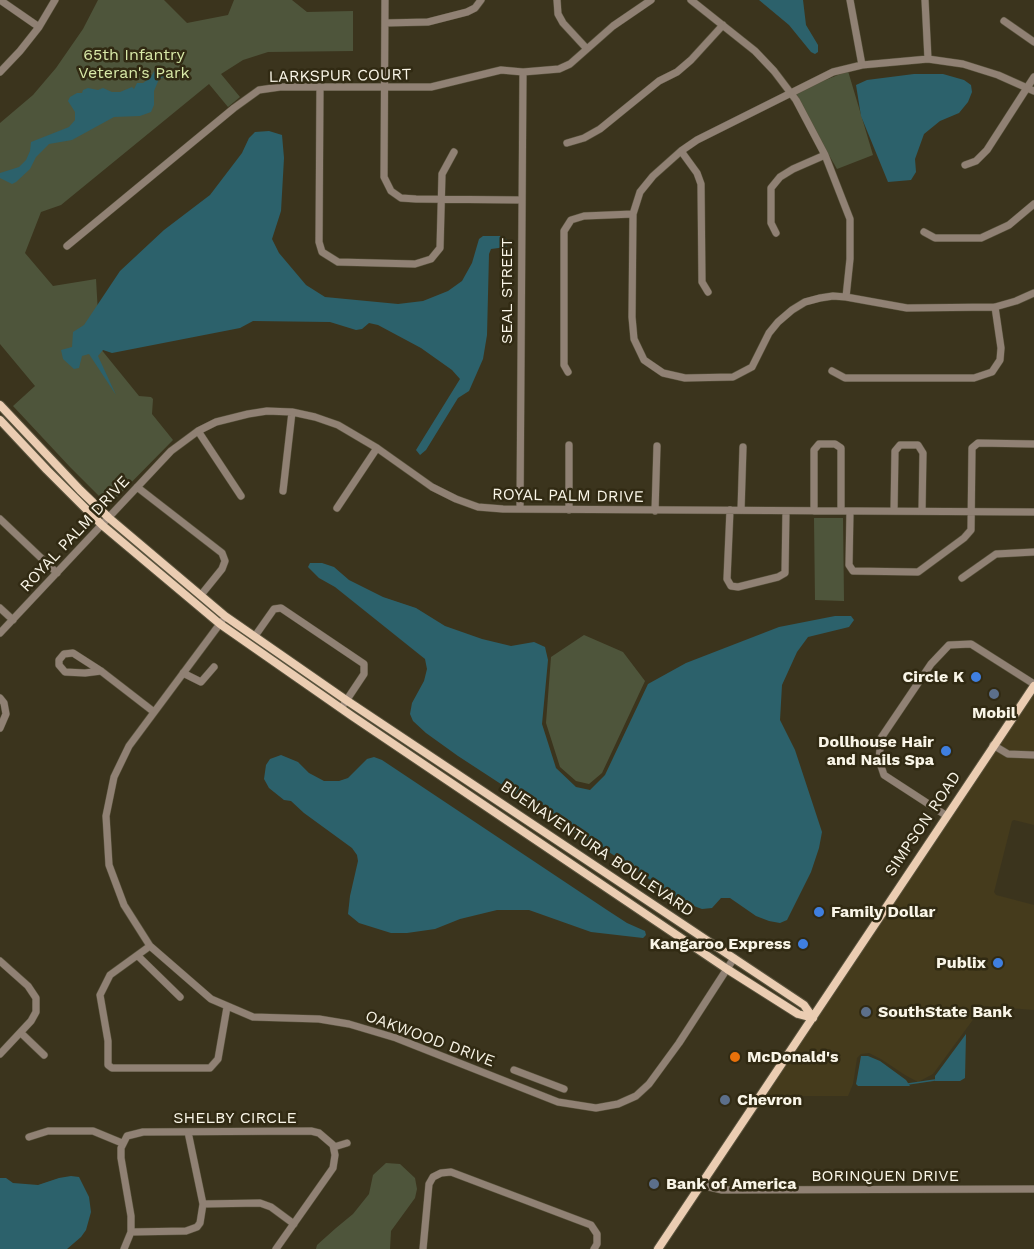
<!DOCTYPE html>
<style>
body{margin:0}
canvas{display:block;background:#3b341d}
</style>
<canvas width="1034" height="1249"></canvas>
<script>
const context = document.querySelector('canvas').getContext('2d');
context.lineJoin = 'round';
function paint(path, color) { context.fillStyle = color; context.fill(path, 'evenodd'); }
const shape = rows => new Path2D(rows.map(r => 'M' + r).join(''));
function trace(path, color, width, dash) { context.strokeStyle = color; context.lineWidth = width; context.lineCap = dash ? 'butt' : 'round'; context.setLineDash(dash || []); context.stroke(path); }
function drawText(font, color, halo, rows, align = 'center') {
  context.font = font + ' "Work Sans",sans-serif'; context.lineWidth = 5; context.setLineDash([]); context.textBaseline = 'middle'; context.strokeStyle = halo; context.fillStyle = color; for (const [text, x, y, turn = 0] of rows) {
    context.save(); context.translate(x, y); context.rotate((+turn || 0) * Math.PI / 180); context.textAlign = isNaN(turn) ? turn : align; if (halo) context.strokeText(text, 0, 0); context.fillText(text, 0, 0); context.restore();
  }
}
const built = shape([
 [1034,691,1034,752,1008,751,998,745],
 [995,750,1007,757,1034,758,1034,825,1014,820,1012,821,994,892,996,895,1034,905,1034,1010,983,1006,933,1074,918,1082,905,1075,881,1059,869,1053,861,1054,857,1058,853,1084,848,1096,764,1096]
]);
const green = shape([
 [98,0,164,0,187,23,228,15,234,0,292,0,307,12,353,11,353,51,268,52,243,60,221,74,240,97,228,107,209,84,61,205,41,212,25,253,53,286,96,279,100,348,139,396,151,397,153,399,152,414,173,440,113,501,109,503,104,501,70,467,13,406,35,386,0,344,0,123,33,95,56,68,83,29],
 [848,71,873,155,837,169,793,93],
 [814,518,843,518,844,601,815,600],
 [584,635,623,652,645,681,602,773,589,784,576,781,560,767,546,723,551,657],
 [386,1163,400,1164,415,1178,417,1189,415,1198,391,1231,390,1249,316,1249,317,1245,336,1228,353,1214,369,1194,373,1175]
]);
const water = shape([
 [759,0,803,0,806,25,818,45,818,52,815,54,811,52,789,25],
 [163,66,167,70,166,76,159,79,154,91,154,105,151,112,140,116,114,117,72,140,49,144,36,157,30,169,16,182,12,184,0,178,0,173,19,167,26,160,30,151,31,142,69,127,75,120,75,112,68,101,70,97,77,93,82,93,83,90,88,88,98,90,103,88,112,92,120,92,132,87,134,89,137,83,143,83,150,78,155,70],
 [914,74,943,74,964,80,971,85,972,92,968,102,959,113,940,121,924,134,915,159,916,172,911,180,888,182,861,116,856,85,867,80],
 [269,131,282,135,284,158,281,211,272,239,279,253,306,285,325,297,398,304,423,301,448,291,462,281,472,263,479,239,483,236,503,236,509,242,506,247,491,249,489,254,487,335,483,359,469,391,458,398,426,450,420,455,416,450,460,379,452,370,421,348,378,325,369,323,362,329,356,330,330,322,253,321,240,328,112,353,103,350,98,356,116,395,89,354,82,356,79,368,74,369,63,359,61,350,72,347,73,332,84,325,120,271,164,230,210,195,242,153,249,138,255,132],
 [310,563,322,563,334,567,349,580,383,597,416,608,445,626,482,639,511,646,534,642,545,647,548,660,542,724,556,768,576,787,590,790,605,775,648,684,686,663,779,627,835,616,851,616,854,620,849,627,808,637,797,652,782,685,780,720,795,750,822,832,819,848,811,872,787,920,780,923,769,921,756,916,730,898,721,898,712,908,702,909,683,902,606,850,580,837,540,802,530,803,458,756,426,733,413,721,410,714,412,703,424,681,427,669,425,659,335,587,319,578,308,567],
 [281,755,298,762,309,773,324,781,339,781,348,778,367,759,374,757,382,760,607,910,627,923,645,931,646,935,643,938,591,932,529,910,497,910,460,919,435,929,407,933,391,933,359,923,348,914,350,896,358,861,357,855,352,848,304,813,291,801,284,800,269,788,264,779,266,765,270,759],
 [966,1034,965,1078,960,1081,935,1081,935,1076],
 [861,1056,868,1056,880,1061,906,1080,910,1086,858,1086,856,1084],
 [71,1176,79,1177,89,1197,91,1212,86,1230,81,1237,67,1249,0,1249,0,1178,6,1178,13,1183,38,1185,59,1178]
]);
const stream = shape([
 [908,1084,935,1080]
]);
const minor = shape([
 [0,0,39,27],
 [385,0,384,177,391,191,401,198,416,199,521,200],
 [557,0,558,14,563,23,587,49],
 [691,0,755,51,774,71,796,100,825,155,850,219,850,259,846,297],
 [850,0,862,65],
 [925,0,928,59],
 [1004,21,1034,42],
 [385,23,428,22,467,12,475,8,481,0],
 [0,72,20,51,39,27,55,0],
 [320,87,319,242,322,252,338,262,415,264,431,259,440,248,442,174,454,152],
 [1034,91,998,75,963,64,928,59,862,65,833,72,697,140,681,151,653,176,640,192,633,214,632,317,634,339,644,360,663,373,685,378,733,377,752,367,769,333,778,322,792,310,805,302,820,298,833,296,846,297,907,308,995,307,1016,301,1034,293],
 [567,143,584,138,600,129,659,81,677,72,691,60,723,25],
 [681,151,697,173,701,184,702,282,708,292],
 [965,165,976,161,987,150,1034,77],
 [924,232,935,238,981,238,1009,225,1034,204],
 [776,233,771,223,771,188,780,177,793,169,825,155],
 [67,246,234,108,259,90,280,87,431,87,501,70,523,72,559,69,570,64,613,26,651,0],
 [832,371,845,378,974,378,992,372,1000,360,1001,348,995,307],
 [568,372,564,365,564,231,571,220,584,216,633,214],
 [198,431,241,496],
 [569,445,569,510],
 [137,487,222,553,225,561,222,569,201,595],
 [283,491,292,412],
 [337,508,377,448],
 [520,509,523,72],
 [730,510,727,579,731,586,738,587,778,577,785,573,786,511],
 [741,510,743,447],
 [655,511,657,446],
 [814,511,814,450,819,444,835,444,841,448,841,511],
 [850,511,849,565,853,571,918,572,964,538,971,530,972,448,978,443,1034,444],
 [894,511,895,451,900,445,918,445,923,453,922,511],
 [0,519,57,573],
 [962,578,996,554,1034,552],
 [0,608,13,620],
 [222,621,129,746,114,777,106,816,109,865,124,905,150,946,211,999,253,1017,319,1019,349,1024,396,1038,558,1102,596,1108,618,1104,636,1096,649,1084,679,1043,734,958],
 [0,633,171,451,198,431,216,422,248,414,267,411,292,412,315,417,338,425,377,448,432,487,456,499,478,507,503,509,1034,512],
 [255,636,274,609,281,608,364,664,364,674,344,704],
 [101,671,85,673,65,672,59,665,59,660,64,654,73,653,101,671,154,712],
 [183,673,201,682,214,667],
 [0,698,4,703,6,714,0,728],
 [993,745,1008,754,1034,755],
 [947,816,884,775,879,760,881,738,931,664,949,645,971,644,1034,684],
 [150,946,110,975,100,995,108,1041,108,1065,112,1068,210,1068,218,1059,227,1007],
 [138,956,180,997],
 [0,961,28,986,36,998,36,1012,31,1021,0,1054],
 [21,1033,44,1055],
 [514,1070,564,1089],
 [29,1137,48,1131,93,1131,122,1143],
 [334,1147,347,1143],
 [700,1185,722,1190,1034,1189],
 [203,1204,260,1203,271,1207,294,1224],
 [131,1232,186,1231,197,1227,200,1223,203,1204,188,1132],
 [124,1249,131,1232,131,1216,121,1158,121,1148,127,1136,143,1132,311,1131,319,1133,333,1145,335,1155,333,1168,276,1249],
 [423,1249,429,1184,433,1177,441,1173,451,1172,591,1225,597,1234,597,1244,594,1249]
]);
const major = shape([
 [0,405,80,490,109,518,225,616,346,700,804,1005,813,1018],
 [0,420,47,470,102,525,220,624,352,716,727,969,798,1014,813,1018],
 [658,1249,1034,686]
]);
const markers = [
 [976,677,6,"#3f7fe0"],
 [994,694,6,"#5c6f8a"],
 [946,751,6,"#3f7fe0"],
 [819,912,6,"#3f7fe0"],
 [803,944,6,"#3f7fe0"],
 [998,963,6,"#3f7fe0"],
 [866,1012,6,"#5c6f8a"],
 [735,1057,6,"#e8710a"],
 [725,1100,6,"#5c6f8a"],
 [654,1184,6,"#5c6f8a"]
];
const parkNames = [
 ["65th Infantry",134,55],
 ["Veteran's Park",134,73]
];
const streetNames = [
 ["LARKSPUR COURT",340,76,-1],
 ["SEAL STREET",507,291,-90],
 ["ROYAL PALM DRIVE",568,496,1],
 ["ROYAL PALM DRIVE",75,534,-47],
 ["SIMPSON ROAD",923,824,-56],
 ["BUENAVENTURA BOULEVARD",597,849,34],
 ["OAKWOOD DRIVE",430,1039,20],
 ["SHELBY CIRCLE",235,1118],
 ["BORINQUEN DRIVE",885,1176]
];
const poiNames = [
 ["Circle K",964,677,"right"],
 ["Mobil",994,713,"center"],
 ["Dollhouse Hair",934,742,"right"],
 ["and Nails Spa",934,760,"right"],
 ["Family Dollar",831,912],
 ["Kangaroo Express",791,944,"right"],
 ["Publix",986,963,"right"],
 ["SouthState Bank",878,1012],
 ["McDonald's",747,1057],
 ["Chevron",737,1100],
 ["Bank of America",666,1184]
];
paint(built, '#453b1c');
paint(green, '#4e553b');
paint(water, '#2c616b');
trace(stream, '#2c616b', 1.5);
trace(minor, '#59533d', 8);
trace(major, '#59533d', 10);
trace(minor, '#908174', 7);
trace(major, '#ebcdb2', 8);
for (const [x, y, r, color] of markers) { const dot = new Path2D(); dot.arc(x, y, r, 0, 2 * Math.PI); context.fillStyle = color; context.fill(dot); trace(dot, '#312a13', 2); }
drawText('16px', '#d8e9a7', '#312a13', parkNames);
drawText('16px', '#f9f5e7', '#312a13', streetNames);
drawText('bold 16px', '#f9f5e7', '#312a13', poiNames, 'left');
</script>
